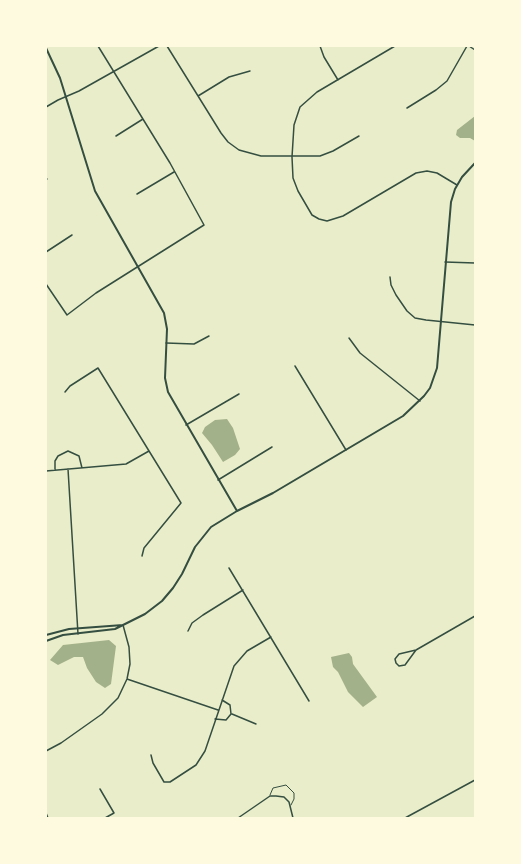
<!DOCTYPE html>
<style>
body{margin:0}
#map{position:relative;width:521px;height:864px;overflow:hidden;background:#e9edc9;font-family:"Open Sans",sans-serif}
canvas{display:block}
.frame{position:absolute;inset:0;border:47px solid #fefae0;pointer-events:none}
</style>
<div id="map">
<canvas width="521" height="864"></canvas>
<div class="frame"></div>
</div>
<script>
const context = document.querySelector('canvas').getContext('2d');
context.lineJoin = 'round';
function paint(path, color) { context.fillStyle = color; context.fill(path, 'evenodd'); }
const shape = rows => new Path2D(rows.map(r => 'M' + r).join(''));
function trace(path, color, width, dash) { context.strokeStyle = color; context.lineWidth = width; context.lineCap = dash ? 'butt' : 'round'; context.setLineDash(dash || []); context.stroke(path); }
const water = shape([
 [475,116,475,141,470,138,460,138,456,135,457,130],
 [227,419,233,428,240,449,235,455,223,462,212,445,202,433,205,427,215,420],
 [109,640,116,646,111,684,105,688,96,682,87,668,83,657,74,657,58,665,50,660,63,645],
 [349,653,352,657,353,664,377,697,363,707,348,692,338,672,333,667,331,657]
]);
const service = shape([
 [270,795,273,788,286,785,294,793,294,799,291,805]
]);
const minor = shape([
 [167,46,221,133,228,142,239,150,261,156,320,156,333,151,359,136],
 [320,46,324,57,338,80],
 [395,46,317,92,300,107,294,125,292,157,293,178,298,191,312,215,319,219,327,221,343,216,416,173,427,171,437,173,457,185],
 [469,46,475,50],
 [198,96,229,77,250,71],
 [46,107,58,100,79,91,159,46],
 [407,108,436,90,447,81,467,46],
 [116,136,143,119],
 [46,179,47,179],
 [137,194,174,172],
 [46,252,72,235],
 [445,262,475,263],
 [390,277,391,285,396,295,407,311,415,318,426,320,475,325],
 [46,284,67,315,96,293,204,225,170,163,98,46],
 [349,338,360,353,420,401],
 [166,343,194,344,209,336],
 [295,366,346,450],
 [65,392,70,386,98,368,181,503,144,548,142,556],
 [186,425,239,394],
 [55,469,55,461,58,456,68,451,79,456,82,468],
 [68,469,78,634],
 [46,471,126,464,149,451],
 [218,480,272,447],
 [229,568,309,701],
 [188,631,192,623,203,615,243,590],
 [416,650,405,665,399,666,396,663,395,659,399,654,416,650,475,616],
 [127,679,218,710],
 [232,714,256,724],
 [215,719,226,720,231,714,230,705,222,700],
 [46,751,61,743,102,714,118,698,127,679,130,664,129,647,123,625],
 [151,755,153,763,164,782,170,782,196,765,205,751,234,666,247,651,271,637],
 [100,789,114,813,105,818],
 [46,813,48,818],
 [238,818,270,796,276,796,284,797,289,802,293,818],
 [405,818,475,780]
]);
const tertiary = shape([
 [46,48,60,78,95,191,164,313,167,329,165,378,168,392,237,511],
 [46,635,69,629,123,625],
 [46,641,63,635,115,629,145,614,162,601,173,588,182,574,195,547,211,527,237,511,273,493,403,416,424,396,430,388,437,368,451,202,455,189,462,177,475,163]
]);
paint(water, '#a3b18a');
trace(service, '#344e41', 1);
trace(minor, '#344e41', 1.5);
trace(tertiary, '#344e41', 2);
</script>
